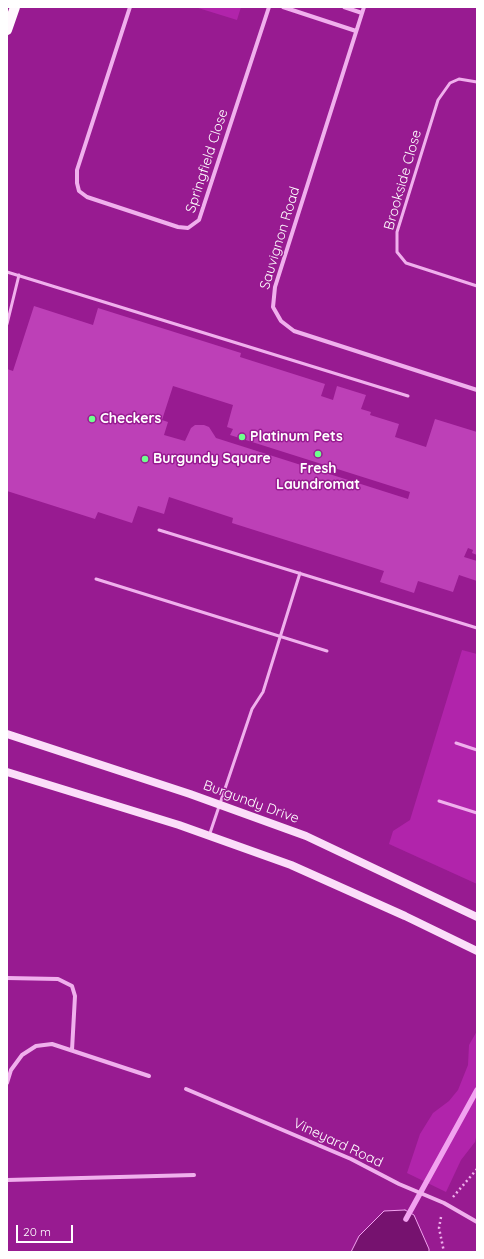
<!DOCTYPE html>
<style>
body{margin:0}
#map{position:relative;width:484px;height:1259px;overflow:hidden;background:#981b91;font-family:Quicksand,sans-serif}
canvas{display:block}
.frame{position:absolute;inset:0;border:8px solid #fff;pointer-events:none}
.scale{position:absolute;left:16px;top:1225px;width:57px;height:18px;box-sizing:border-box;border:2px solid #fff;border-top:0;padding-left:5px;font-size:12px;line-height:14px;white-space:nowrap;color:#fff;-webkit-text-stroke:3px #981b91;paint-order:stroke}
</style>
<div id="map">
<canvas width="484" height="1259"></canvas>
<div class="frame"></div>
<div class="scale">20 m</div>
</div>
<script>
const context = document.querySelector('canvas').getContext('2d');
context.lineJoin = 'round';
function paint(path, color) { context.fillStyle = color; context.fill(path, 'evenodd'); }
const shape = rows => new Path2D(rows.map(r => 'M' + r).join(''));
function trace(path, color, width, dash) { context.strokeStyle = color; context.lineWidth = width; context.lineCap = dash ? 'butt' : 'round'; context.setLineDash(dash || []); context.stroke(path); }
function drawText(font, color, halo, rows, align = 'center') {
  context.font = font + ' Quicksand,sans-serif'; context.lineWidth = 3; context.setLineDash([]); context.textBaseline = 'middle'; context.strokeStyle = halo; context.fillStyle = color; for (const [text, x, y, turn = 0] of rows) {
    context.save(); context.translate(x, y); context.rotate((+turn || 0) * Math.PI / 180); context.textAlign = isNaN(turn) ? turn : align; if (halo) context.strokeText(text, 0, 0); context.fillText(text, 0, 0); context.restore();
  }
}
const green = shape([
 [195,7,241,7,237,20],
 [462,650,477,654,477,884,389,844,393,831,410,820],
 [477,1031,477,1133,475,1142,461,1160,446,1192,407,1173,420,1134,433,1113,449,1101,458,1090,468,1065,469,1045]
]);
const water = shape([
 [405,1210,414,1215,429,1249,429,1252,351,1252,359,1236,384,1211,405,1210]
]);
const stream = shape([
 [406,1219,477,1090]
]);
const building = shape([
 [34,306,93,325,98,308,241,353,240,357,325,384,321,396,333,400,337,386,366,395,361,409,371,412,370,415,399,424,395,437,426,447,435,419,477,432,477,555,472,553,473,550,468,548,464,557,477,561,477,581,459,575,453,592,418,581,414,593,380,582,384,571,232,523,233,518,169,497,164,514,138,506,132,523,98,512,95,519,7,491,7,369,13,371],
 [173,386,233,405,227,427,233,429,230,435,410,492,408,499,216,438,209,427,204,425,195,425,191,428,185,441,164,435,168,422,162,420]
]);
const path = shape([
 [453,1197,477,1169],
 [441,1217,439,1228,444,1252]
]);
const lane = shape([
 [477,82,459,79,450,83,438,100,397,232,397,252,406,263,477,286],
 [7,272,408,396],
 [7,324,19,275],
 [159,530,477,628],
 [96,579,327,651],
 [456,743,477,750],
 [439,801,477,813],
 [209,836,252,709,263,692,300,573]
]);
const street = shape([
 [130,7,77,170,77,183,79,191,87,197,178,227,188,228,199,220,269,7],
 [283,7,356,31],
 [344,7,362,13],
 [364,7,275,287,273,307,281,321,294,331,477,390],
 [7,978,58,979,72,986,75,996,72,1050],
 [7,1083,11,1070,22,1055,36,1046,52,1044,149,1076],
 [186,1089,351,1159,399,1184,444,1203,477,1222],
 [7,1180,194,1175]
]);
const secondary = shape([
 [7,734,190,794,306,836,477,917],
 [7,772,179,825,291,865,405,916,477,951]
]);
const primary = shape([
 [7,30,15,7]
]);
const markers = [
 [92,419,4,"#6fff8d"],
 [242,437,4,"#6fff8d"],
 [318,454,4,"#6fff8d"],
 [145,459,4,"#6fff8d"]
];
const streetNames = [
 ["Springfield Close",207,161,-72],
 ["Brookside Close",403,180,-74],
 ["Sauvignon Road",280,238,-73],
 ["Burgundy Drive",251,802,20],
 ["Vineyard Road",338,1143,25]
];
const poiNames = [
 ["Checkers",100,419],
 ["Platinum Pets",250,437],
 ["Burgundy Square",153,459],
 ["Fresh",318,469,"center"],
 ["Laundromat",318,485,"center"]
];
paint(green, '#b124ab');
paint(water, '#76126f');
trace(water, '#f2a3f0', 1);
trace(stream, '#f2a3f0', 5.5);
paint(building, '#bd40b7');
trace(path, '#f0b0ed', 2.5, [2, 3]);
trace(lane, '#f0b0ed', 3);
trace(street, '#f0b0ed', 4);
trace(secondary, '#fbdef9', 8);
trace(primary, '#fff9fe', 10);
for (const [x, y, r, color] of markers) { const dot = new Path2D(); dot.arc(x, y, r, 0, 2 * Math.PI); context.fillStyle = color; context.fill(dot); trace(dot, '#981b91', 1.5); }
drawText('14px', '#fff', '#981b91', streetNames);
drawText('bold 14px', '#fff', '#981b91', poiNames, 'left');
</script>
